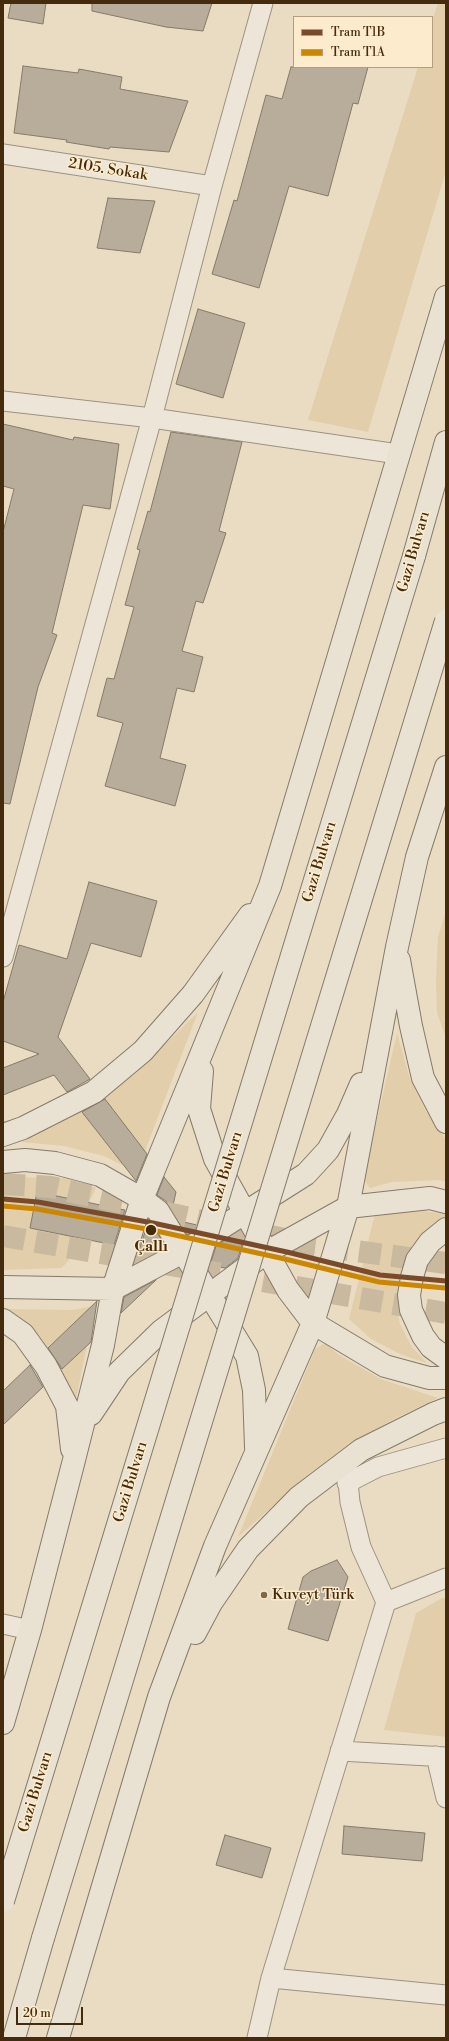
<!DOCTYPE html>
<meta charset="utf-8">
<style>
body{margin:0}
#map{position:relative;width:449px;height:2041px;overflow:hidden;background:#eadcc3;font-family:"Libre Bodoni",serif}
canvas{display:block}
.frame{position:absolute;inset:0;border:4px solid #452b0d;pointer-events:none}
.legend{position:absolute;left:293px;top:16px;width:140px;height:52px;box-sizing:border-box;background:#fceccd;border:1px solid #b39f80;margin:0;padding:5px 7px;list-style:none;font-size:12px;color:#452b0d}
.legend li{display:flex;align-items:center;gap:8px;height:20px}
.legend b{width:20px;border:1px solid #b39f80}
.scale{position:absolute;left:16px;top:2007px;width:67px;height:18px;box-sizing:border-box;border:2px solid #452b0d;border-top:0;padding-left:5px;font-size:12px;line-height:14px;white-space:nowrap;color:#452b0d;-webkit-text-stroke:3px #fceccd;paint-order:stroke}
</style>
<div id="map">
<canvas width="449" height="2041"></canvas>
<div class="frame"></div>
<ul class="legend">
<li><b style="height:5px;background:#7a4b2a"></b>Tram T1B</li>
<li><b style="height:5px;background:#ca8703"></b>Tram T1A</li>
</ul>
<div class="scale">20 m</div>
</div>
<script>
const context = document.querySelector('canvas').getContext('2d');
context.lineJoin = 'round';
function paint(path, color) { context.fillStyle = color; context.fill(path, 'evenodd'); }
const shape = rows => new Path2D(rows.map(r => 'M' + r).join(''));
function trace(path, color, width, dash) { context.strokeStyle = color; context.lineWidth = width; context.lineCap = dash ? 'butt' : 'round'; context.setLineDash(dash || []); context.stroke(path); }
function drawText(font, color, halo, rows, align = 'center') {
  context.font = font + ' "Libre Bodoni",serif'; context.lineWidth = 3; context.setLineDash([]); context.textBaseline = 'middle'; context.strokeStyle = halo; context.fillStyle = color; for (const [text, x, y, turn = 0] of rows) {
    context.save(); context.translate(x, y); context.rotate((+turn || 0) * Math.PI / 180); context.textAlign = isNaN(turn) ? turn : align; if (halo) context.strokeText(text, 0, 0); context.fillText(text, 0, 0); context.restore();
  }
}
const green = shape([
 [438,3,446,3,446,171,368,432,308,420,418,67,432,67,432,21],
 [446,911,446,1038,437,1013,436,981,438,937],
 [198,1012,145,1151,130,1169,104,1156,64,1146,21,1142,89,1106,135,1074],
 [397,1033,410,1079,426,1111,446,1140,446,1182,440,1180,392,1182,370,1188,363,1179],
 [3,1177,66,1178,96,1188,79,1225,74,1254,62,1268,3,1270],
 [397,1211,423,1211,446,1214,446,1216,433,1223,415,1244,405,1263,401,1280,397,1311,400,1324,412,1347,427,1363,402,1355,371,1339,349,1319,375,1214],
 [95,1306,76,1399,55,1358,41,1338,7,1309,72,1310],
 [325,1343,339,1355,381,1379,438,1398,398,1417,347,1445,310,1473,238,1537,315,1349],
 [442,1598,446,1598,446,1737,384,1730,416,1613]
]);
const building = shape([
 [11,3,46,3,43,24,8,18,11,3],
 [92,3,212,3,203,31,166,27,92,11,92,3],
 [23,66,78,73,79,69,122,77,120,89,188,101,169,152,110,147,109,149,66,142,67,140,14,133,23,66],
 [291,67,368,67,358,104,353,103,328,196,289,186,259,288,212,274,234,200,237,201,266,95,282,99,291,67],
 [108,198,155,201,140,253,97,248,108,198],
 [198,309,245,323,223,398,176,384,198,309],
 [3,424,73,440,74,437,119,444,110,509,83,505,52,633,57,635,38,687,10,804,3,803,3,532,14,489,3,486,3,424],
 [171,432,242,442,219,531,226,533,203,603,196,601,182,651,203,657,194,692,177,688,160,758,186,765,175,806,105,786,123,723,97,716,107,678,114,679,134,607,125,605,140,550,137,549,148,511,150,512,171,432],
 [89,882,157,901,141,957,91,943,58,1037,90,1079,67,1092,54,1075,3,1095,3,1068,39,1054,3,1041,3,1002,19,945,67,959,89,882],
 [105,1099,147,1154,136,1181,82,1112,105,1099],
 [164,1177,176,1192,172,1210,166,1201,157,1195,164,1177],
 [37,1192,125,1210,114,1245,30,1228,37,1192],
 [149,1220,166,1247,139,1261,148,1252,139,1250,149,1220],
 [179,1221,197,1225,195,1230,187,1235,179,1221],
 [236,1233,243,1234,244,1237,238,1258,225,1268,210,1265,216,1246,236,1233],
 [156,1280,121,1313,124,1297,156,1280],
 [97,1301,91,1342,62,1369,48,1348,97,1301],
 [30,1365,43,1387,3,1425,3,1391,30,1365],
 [337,1560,348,1577,328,1641,288,1629,303,1577,311,1571,337,1560],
 [344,1826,425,1833,422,1861,342,1854,344,1826],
 [225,1835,271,1848,262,1878,216,1865,225,1835]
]);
const highwayTunnel = shape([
 [3,1184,51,1187,311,1245,446,1263],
 [3,1236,446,1313]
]);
const street = shape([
 [3,154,212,186],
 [3,401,152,418,398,454],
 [3,957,152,418,212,186,263,3],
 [346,1461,350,1502,361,1547,386,1602],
 [347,1483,378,1467,446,1448],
 [3,1624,30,1630],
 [340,1751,446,1757],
 [436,1756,446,1798],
 [271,1978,446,1995],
 [257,2038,271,1978,386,1602,446,1578]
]);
const highway = shape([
 [414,556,446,442],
 [399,960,411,1026,423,1078,446,1122],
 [202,1071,199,1109,215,1159,288,1290,313,1323,385,1366,429,1378,446,1378],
 [3,1135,23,1128,94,1092,143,1051,193,994,250,915],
 [3,1162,25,1160,55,1163,100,1175,142,1199,158,1211,247,1356,254,1390,256,1447],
 [446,1229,430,1242,417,1260,412,1277,409,1295,411,1310,423,1336,431,1347,446,1358],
 [3,1287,113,1289,183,1252,306,1174,328,1150,348,1114,361,1084],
 [3,1320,23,1334,46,1366,67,1406,72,1449],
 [91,1414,119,1372,161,1331,267,1252,348,1207,430,1198,446,1202],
 [195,1633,211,1603,248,1549,299,1497,361,1450,433,1414,446,1409],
 [3,1723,30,1630,73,1464,103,1345,113,1289,142,1199,270,886,446,297],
 [14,2038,43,1938],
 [58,2038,159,1697,215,1546,313,1323,348,1207,397,947,417,857,446,767]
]);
const highwayBridge = shape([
 [3,1901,414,556],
 [43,1938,446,621]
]);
const tram1 = shape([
 [3,1199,38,1202,153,1223,287,1252,380,1275,446,1281]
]);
const tram2 = shape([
 [3,1206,37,1209,152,1230,285,1259,379,1282,445,1288]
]);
const markers = [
 [151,1230,6,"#452b0d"],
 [264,1595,4,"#7f694d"]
];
const streetNames = [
 ["2105. Sokak",108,170,9],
 ["Gazi Bulvarı",414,552,-74],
 ["Gazi Bulvarı",320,862,-73],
 ["Gazi Bulvarı",226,1172,-73],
 ["Gazi Bulvarı",131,1482,-73],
 ["Gazi Bulvarı",36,1792,-73]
];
const stopNames = [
 ["Çallı",151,1247]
];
const poiNames = [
 ["Kuveyt Türk",272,1595]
];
paint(green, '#e2ceaa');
paint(building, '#b8ad9a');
trace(building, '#857a69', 1);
trace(highwayTunnel, '#c9b99f', 22, [22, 11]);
trace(street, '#9d9280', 21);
trace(highway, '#857a69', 24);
trace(street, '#ede5d8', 19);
trace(highway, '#e9e1d2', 22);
trace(highwayBridge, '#857a69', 24, []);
trace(highwayBridge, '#e9e1d2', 22);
trace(tram1, '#7a4b2a', 5);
trace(tram2, '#ca8703', 5);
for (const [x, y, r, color] of markers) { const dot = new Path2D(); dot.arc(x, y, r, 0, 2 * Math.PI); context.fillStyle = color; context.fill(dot); trace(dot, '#fceccd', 1.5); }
drawText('15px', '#452b0d', '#fceccd', streetNames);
drawText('bold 15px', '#452b0d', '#fceccd', stopNames);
drawText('15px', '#452b0d', '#fceccd', poiNames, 'left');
</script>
